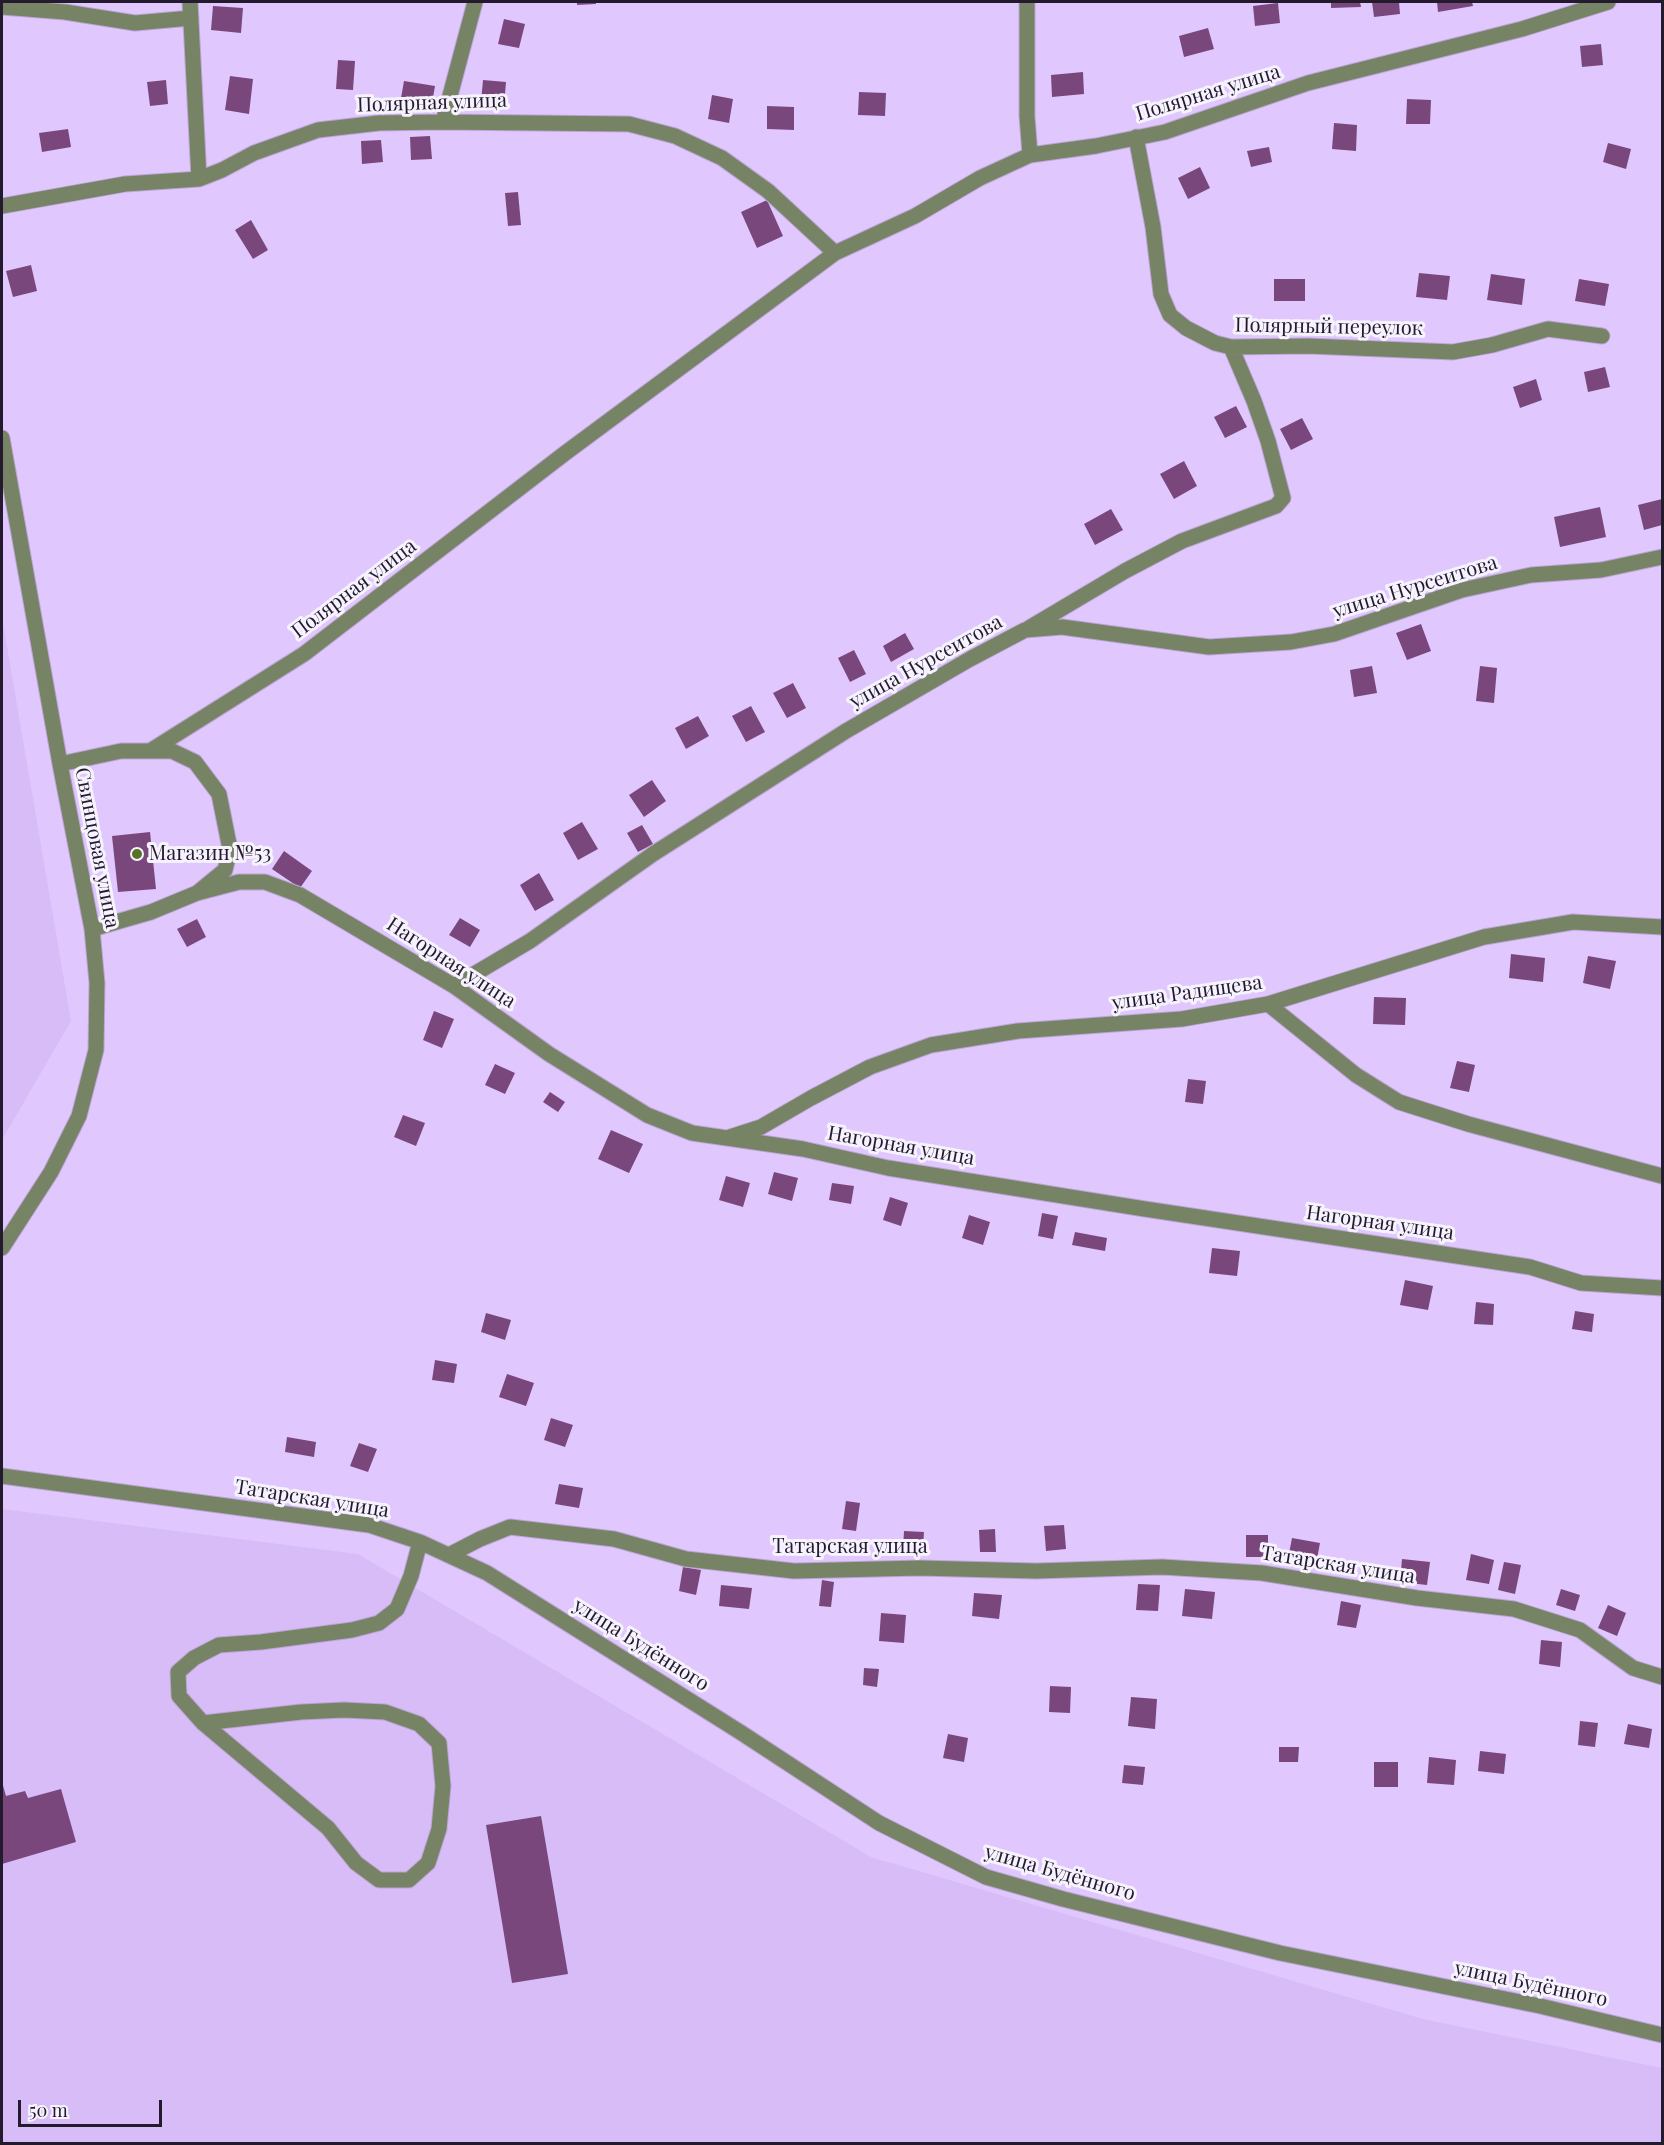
<!DOCTYPE html>
<meta charset="utf-8">
<style>
body{margin:0}
#map{position:relative;width:1664px;height:2145px;overflow:hidden;background:#e0c8fe;font-family:"Playfair Display",serif}
canvas{display:block}
.frame{position:absolute;inset:0;border:3px solid #231a2e;pointer-events:none}
.scale{position:absolute;left:18px;top:2100px;width:144px;height:27px;box-sizing:border-box;border:3px solid #231a2e;border-top:0;padding-left:8px;font-size:18px;line-height:21px;white-space:nowrap;color:#231a2e;-webkit-text-stroke:4px #f7f3fe;paint-order:stroke}
</style>
<div id="map">
<canvas width="1664" height="2145"></canvas>
<div class="frame"></div>
<div class="scale">50 m</div>
</div>
<script>
const context = document.querySelector('canvas').getContext('2d');
context.lineJoin = 'round';
function paint(path, color) { context.fillStyle = color; context.fill(path, 'evenodd'); }
const shape = rows => new Path2D(rows.map(r => 'M' + r).join(''));
function trace(path, color, width, dash) { context.strokeStyle = color; context.lineWidth = width; context.lineCap = dash ? 'butt' : 'round'; context.setLineDash(dash || []); context.stroke(path); }
function drawText(font, color, halo, rows, align = 'center') {
  context.font = font + ' "Playfair Display",serif'; context.lineWidth = 6; context.setLineDash([]); context.textBaseline = 'middle'; context.strokeStyle = halo; context.fillStyle = color; for (const [text, x, y, turn = 0] of rows) {
    context.save(); context.translate(x, y); context.rotate((+turn || 0) * Math.PI / 180); context.textAlign = isNaN(turn) ? turn : align; if (halo) context.strokeText(text, 0, 0); context.fillText(text, 0, 0); context.restore();
  }
}
const built = shape([
 [2,617,71,1021,2,1140],
 [2,1509,358,1554,871,1857,1423,2019,1662,2068,1662,2144,2,2144]
]);
const building = shape([
 [577,2,596,2,596,4,577,5],
 [1331,2,1360,2,1361,7,1331,8],
 [1372,2,1399,2,1400,14,1374,17],
 [1437,2,1472,2,1473,6,1438,12],
 [1278,3,1280,23,1255,26,1253,6],
 [213,6,243,8,241,33,211,30],
 [504,19,525,24,519,48,498,44],
 [1208,28,1214,49,1184,57,1179,36],
 [1601,44,1603,65,1582,67,1580,46],
 [338,60,355,61,353,90,336,89],
 [1083,72,1084,94,1052,97,1051,75],
 [230,76,253,79,249,114,225,110],
 [166,80,168,104,150,106,147,82],
 [483,80,506,82,504,105,481,102],
 [404,81,435,86,431,109,400,104],
 [859,92,886,93,885,116,858,115],
 [712,95,733,99,729,123,708,119],
 [1407,99,1431,100,1430,124,1406,124],
 [767,106,794,107,794,130,767,129],
 [1334,123,1357,125,1356,151,1332,149],
 [68,129,71,147,42,152,39,133],
 [430,136,432,159,411,160,410,137],
 [381,140,383,162,362,164,361,141],
 [1608,143,1631,149,1626,169,1603,162],
 [1269,147,1272,162,1251,167,1247,151],
 [1200,167,1210,188,1188,199,1178,178],
 [518,192,521,225,508,226,505,193],
 [767,200,783,236,757,248,741,212],
 [251,220,268,250,253,259,235,230],
 [31,265,37,291,13,297,6,271],
 [1419,273,1450,276,1447,300,1416,297],
 [1491,274,1525,279,1522,305,1487,300],
 [1274,279,1305,279,1305,301,1274,301],
 [1579,279,1609,284,1605,306,1575,301],
 [1605,367,1610,387,1588,392,1584,372],
 [1536,379,1542,400,1520,408,1513,387],
 [1236,406,1247,427,1225,438,1214,417],
 [1302,418,1313,439,1291,450,1280,429],
 [1184,461,1197,486,1174,499,1160,474],
 [1662,499,1662,525,1644,530,1638,505],
 [1600,507,1606,537,1560,547,1554,517],
 [1111,509,1123,530,1095,545,1084,524],
 [1421,624,1431,651,1407,660,1396,633],
 [905,633,914,649,891,662,883,646],
 [854,650,866,674,850,682,838,658],
 [1372,666,1377,693,1354,697,1350,670],
 [1480,666,1497,668,1494,703,1476,701],
 [793,683,806,708,787,718,773,693],
 [751,706,765,732,746,742,732,716],
 [698,716,709,736,686,749,675,728],
 [652,780,666,801,644,817,629,795],
 [582,822,598,849,578,860,563,833],
 [642,825,653,844,638,852,627,833],
 [150,832,156,889,118,892,112,836],
 [284,851,312,871,300,888,272,869],
 [539,873,554,900,535,911,520,885],
 [460,918,480,930,470,947,449,935],
 [197,919,206,937,187,947,177,929],
 [1511,954,1545,958,1543,982,1509,978],
 [1588,956,1616,961,1610,989,1583,983],
 [1374,997,1406,998,1405,1025,1373,1024],
 [434,1011,454,1019,442,1048,423,1040],
 [1457,1061,1475,1065,1469,1092,1450,1088],
 [495,1064,515,1073,505,1094,485,1085],
 [1188,1079,1206,1081,1203,1104,1185,1102],
 [550,1092,565,1102,558,1112,543,1102],
 [403,1115,425,1123,416,1146,394,1137],
 [611,1130,643,1144,629,1173,598,1159],
 [774,1172,798,1178,792,1201,768,1194],
 [726,1176,750,1183,743,1207,719,1200],
 [832,1183,854,1186,851,1204,829,1200],
 [890,1197,908,1203,901,1226,883,1220],
 [1042,1213,1058,1216,1053,1239,1038,1236],
 [969,1215,990,1222,983,1245,962,1238],
 [1075,1232,1107,1238,1105,1251,1072,1245],
 [1212,1248,1240,1251,1237,1276,1209,1273],
 [1405,1280,1433,1286,1428,1310,1400,1305],
 [1476,1302,1494,1304,1493,1325,1474,1324],
 [1575,1311,1594,1314,1592,1332,1572,1329],
 [486,1313,511,1320,505,1340,481,1332],
 [435,1360,457,1364,454,1383,432,1380],
 [507,1374,534,1383,526,1406,499,1397],
 [551,1418,573,1425,565,1447,544,1440],
 [287,1437,316,1442,314,1457,285,1452],
 [359,1443,377,1449,368,1472,350,1466],
 [559,1484,583,1488,579,1508,555,1504],
 [846,1501,860,1503,856,1531,842,1529],
 [1064,1525,1066,1549,1046,1551,1044,1526],
 [995,1529,996,1552,980,1552,979,1530],
 [904,1531,924,1532,923,1549,903,1549],
 [1246,1535,1268,1535,1268,1557,1246,1557],
 [1292,1538,1320,1543,1315,1569,1287,1564],
 [1471,1554,1494,1560,1489,1584,1466,1580],
 [1402,1559,1430,1562,1427,1585,1400,1582],
 [1504,1562,1521,1565,1515,1594,1498,1590],
 [683,1567,701,1570,696,1595,679,1591],
 [822,1580,834,1582,831,1607,819,1606],
 [1138,1584,1160,1585,1158,1611,1136,1610],
 [721,1585,752,1588,749,1609,719,1606],
 [1185,1589,1215,1592,1212,1619,1182,1616],
 [1561,1589,1580,1595,1575,1611,1556,1605],
 [974,1593,1002,1595,999,1619,972,1616],
 [1341,1601,1361,1605,1356,1628,1337,1625],
 [1608,1605,1626,1613,1617,1636,1598,1628],
 [881,1613,906,1615,904,1643,879,1641],
 [1541,1640,1562,1642,1560,1667,1539,1664],
 [864,1668,879,1669,877,1687,863,1685],
 [1050,1686,1071,1687,1070,1713,1049,1712],
 [1131,1697,1157,1699,1155,1729,1128,1726],
 [1580,1721,1598,1723,1595,1747,1578,1745],
 [1628,1724,1652,1729,1649,1748,1624,1744],
 [948,1734,968,1738,964,1762,943,1758],
 [1279,1747,1299,1747,1298,1762,1279,1762],
 [1480,1751,1506,1754,1504,1774,1478,1771],
 [1429,1757,1456,1760,1454,1785,1427,1783],
 [1374,1762,1398,1762,1398,1787,1374,1787],
 [1124,1765,1145,1767,1143,1785,1122,1783],
 [2,1782,6,1796,25,1791,28,1798,61,1789,76,1842,2,1864],
 [541,1816,568,1974,512,1983,486,1825]
]);
const minor = shape([
 [190,2,199,179],
 [1027,2,1027,116,1030,155],
 [2,7,65,12,135,23,191,18],
 [443,122,475,2],
 [1136,137,1153,227,1161,294,1170,315,1186,328,1215,343,1231,347,1308,346,1453,352,1492,345,1548,329,1602,336],
 [2,206,125,184,199,179,222,170,254,153,318,130,379,123,443,122,629,124,675,136,722,158,768,191,835,253],
 [2,438,60,764,92,929,97,983,96,1050,79,1116,51,1172,2,1248],
 [1029,628,1125,571,1182,541,1276,506,1283,498,1268,441,1254,401,1231,347],
 [150,751,304,654,564,454,835,253,915,216,980,178,1030,155,1096,146,1165,132,1308,83,1522,29,1608,2],
 [60,764,121,751,172,751,195,762,219,794,230,849,225,870,197,893,151,912,92,929],
 [197,893,239,882,265,882,300,895,454,986,549,1054,647,1115,692,1133,803,1149,888,1168,1145,1209,1530,1267,1581,1283,1662,1288],
 [454,986,530,941,653,854,846,731,970,659,1025,630,1062,627,1209,647,1291,642,1334,634,1462,590,1531,575,1601,570,1662,557],
 [1268,1004,1356,1075,1399,1102,1468,1124,1662,1176],
 [730,1137,761,1127,811,1098,870,1067,931,1045,1018,1031,1182,1019,1268,1004,1484,937,1573,922,1662,927],
 [2,1476,369,1525,420,1542,487,1573,740,1732,879,1823,986,1877,1063,1899,1280,1953,1540,2006,1662,2035],
 [449,1555,480,1539,510,1527,614,1539,686,1559,794,1571,919,1568,1036,1571,1162,1567,1262,1573,1417,1598,1514,1609,1580,1630,1633,1668,1662,1677],
 [203,1723,301,1712,344,1710,385,1712,419,1724,439,1743,443,1786,439,1829,428,1863,409,1880,379,1880,356,1863,328,1828,203,1723,179,1696,178,1672,194,1658,219,1645,261,1642,352,1630,379,1623,397,1609,411,1576,420,1542]
]);
const markers = [
 [137,854,6,"#587123"]
];
const streetNames = [
 ["Полярная улица",1208,93,-17],
 ["Полярная улица",432,103,-2],
 ["Полярный переулок",1329,327,1],
 ["улица Нурсеитова",1415,587,-17],
 ["Полярная улица",354,589,-37],
 ["улица Нурсеитова",926,662,-29],
 ["Свинцовая улица",97,848,79],
 ["Нагорная улица",451,963,33],
 ["улица Радищева",1187,993,-8],
 ["Нагорная улица",901,1146,10],
 ["Нагорная улица",1380,1223,8],
 ["Татарская улица",312,1499,9],
 ["Татарская улица",850,1547],
 ["Татарская улица",1338,1565,9],
 ["улица Будённого",641,1645,32],
 ["улица Будённого",1060,1873,16],
 ["улица Будённого",1531,1984,12]
];
const poiNames = [
 ["Магазин №53",149,854]
];
paint(built, '#d7bcf8');
paint(building, '#7a477d');
trace(minor, '#baa5d4', 17);
trace(minor, '#778365', 15);
for (const [x, y, r, color] of markers) { const dot = new Path2D(); dot.arc(x, y, r, 0, 2 * Math.PI); context.fillStyle = color; context.fill(dot); trace(dot, '#f7f3fe', 2); }
drawText('20px', '#231a2e', '#f7f3fe', streetNames);
drawText('20px', '#231a2e', '#f7f3fe', poiNames, 'left');
</script>
